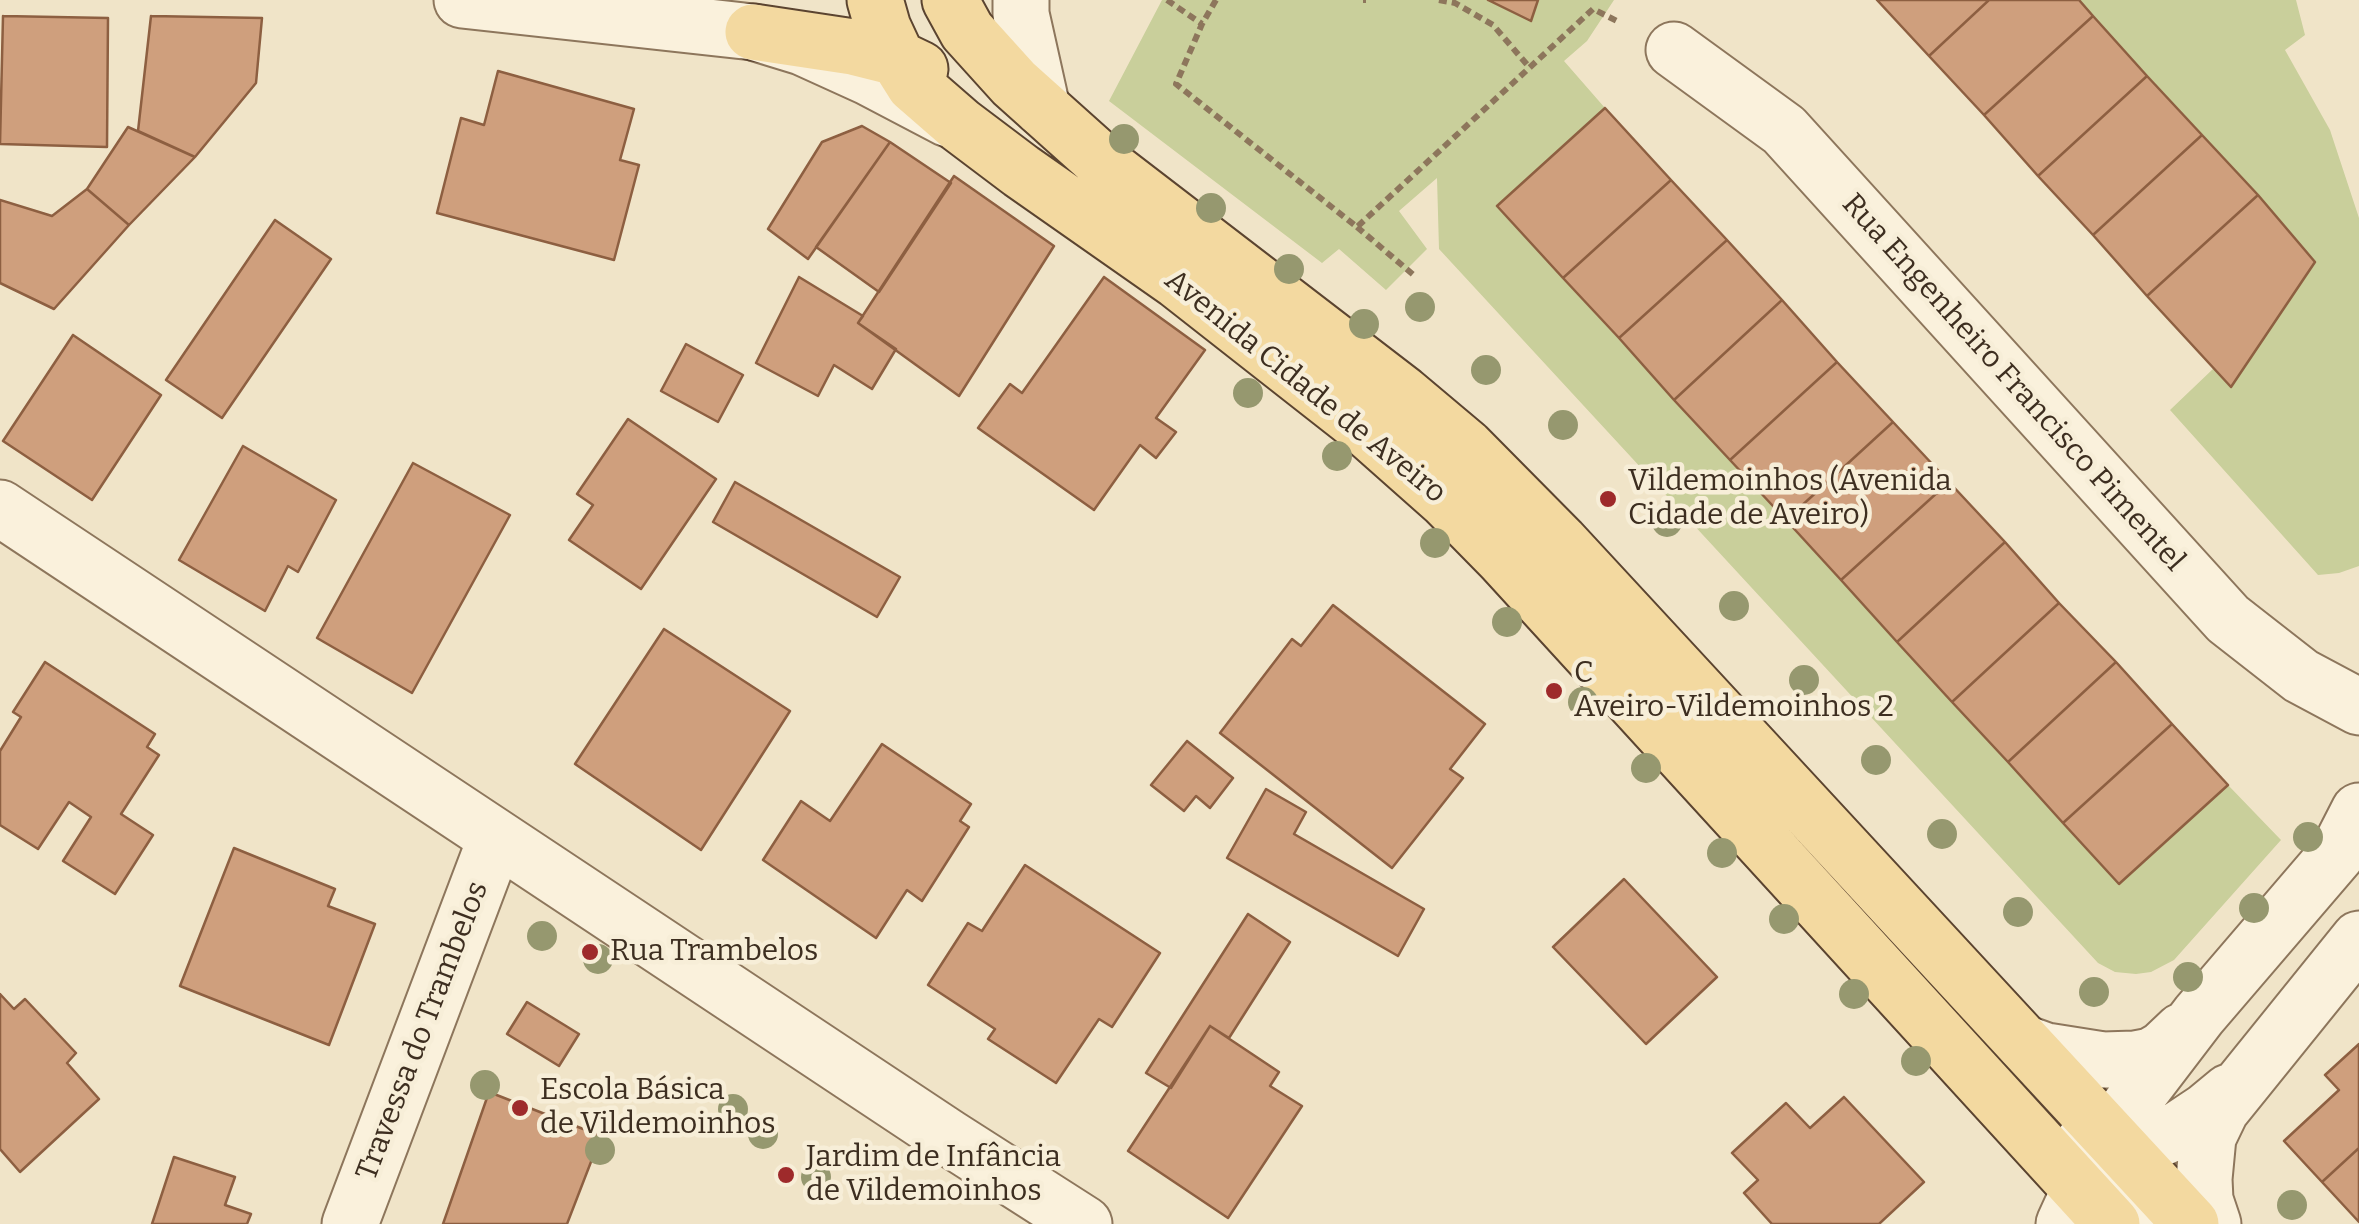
<!DOCTYPE html>
<meta charset="utf-8">
<style>
body{margin:0}
canvas{display:block;background:#f0e4c8}
</style>
<canvas width="2359" height="1224"></canvas>
<script>
const context = document.querySelector('canvas').getContext('2d');
context.lineJoin = 'round';
function paint(path, color) { context.fillStyle = color; context.fill(path, 'evenodd'); }
const shape = rows => new Path2D(rows.map(r => 'M' + r).join(''));
function trace(path, color, width, dash) { context.strokeStyle = color; context.lineWidth = width; context.lineCap = dash ? 'butt' : 'round'; context.setLineDash(dash || []); context.stroke(path); }
function drawText(font, color, halo, rows, align = 'center') {
  context.font = font + ' Bitter,serif'; context.lineWidth = 9; context.setLineDash([]); context.textBaseline = 'middle'; context.strokeStyle = halo; context.fillStyle = color; for (const [text, x, y, turn = 0] of rows) {
    context.save(); context.translate(x, y); context.rotate((+turn || 0) * Math.PI / 180); context.textAlign = isNaN(turn) ? turn : align; if (halo) context.strokeText(text, 0, 0); context.fillText(text, 0, 0); context.restore();
  }
}
const green = shape([
 [1162,0,1488,0,1530,20,1538,0,1614,0,1587,41,1564,61,1605,108,1497,207,2119,883,2228,785,2281,840,2174,960,2151,972,2136,974,2115,972,2098,963,1439,249,1437,178,1399,211,1427,249,1386,290,1339,249,1322,263,1109,101],
 [2078,0,2296,0,2305,35,2285,50,2330,130,2359,218,2359,566,2339,573,2318,575,2170,410,2214,368,2232,386,2315,262,2258,195]
]);
const building = shape([
 [1488,0,1538,0,1531,21,1488,0],
 [1877,0,1989,0,1929,56,1877,0],
 [1989,0,2079,0,2093,16,1984,115,1929,56,1989,0],
 [3,16,108,18,107,147,0,144,3,16],
 [151,16,262,18,256,83,195,157,138,131,151,16],
 [2093,16,2147,76,2038,176,1984,115,2093,16],
 [498,71,634,109,620,160,639,165,614,260,437,213,461,118,484,125,498,71],
 [2147,76,2202,135,2093,235,2038,176,2147,76],
 [1605,108,1671,180,1563,278,1497,206,1605,108],
 [862,126,890,142,808,259,768,229,822,142,862,126],
 [128,127,195,157,129,225,87,189,128,127],
 [2202,135,2258,195,2147,296,2093,235,2202,135],
 [890,142,951,183,879,292,816,247,890,142],
 [954,176,1054,246,959,396,858,323,954,176],
 [1671,180,1727,240,1619,338,1563,278,1671,180],
 [87,189,129,225,54,309,0,283,0,200,52,216,87,189],
 [2258,195,2315,262,2231,387,2147,296,2258,195],
 [275,220,331,259,222,418,166,380,275,220],
 [1727,240,1782,300,1674,400,1619,338,1727,240],
 [799,277,863,316,858,323,896,349,872,389,834,365,818,396,756,363,799,277],
 [1104,277,1205,350,1156,418,1176,432,1156,458,1140,445,1094,510,978,428,1010,384,1022,393,1104,277],
 [1782,300,1837,362,1730,460,1674,400,1782,300],
 [73,335,161,395,92,500,3,441,73,335],
 [686,344,743,375,718,422,661,391,686,344],
 [1837,362,1893,422,1786,520,1730,460,1837,362],
 [628,419,716,479,641,589,569,540,593,505,577,494,628,419],
 [1893,422,1949,482,1841,580,1786,520,1893,422],
 [243,446,336,500,298,572,288,566,265,611,179,560,243,446],
 [413,463,510,515,412,693,317,638,413,463],
 [735,482,900,577,877,617,713,522,735,482],
 [1949,482,2005,542,1897,642,1841,580,1949,482],
 [2005,542,2059,603,1952,702,1897,642,2005,542],
 [2059,603,2116,662,2008,762,1952,702,2059,603],
 [1333,605,1485,724,1450,769,1463,778,1392,868,1220,733,1292,639,1301,646,1333,605],
 [664,629,790,711,701,850,575,764,664,629],
 [45,662,155,734,147,747,159,755,121,814,153,835,115,894,63,861,91,817,69,802,38,849,0,825,0,751,21,717,13,712,45,662],
 [2116,662,2172,724,2063,823,2008,762,2116,662],
 [2172,724,2228,785,2119,884,2063,823,2172,724],
 [1187,741,1233,778,1210,808,1196,796,1184,811,1151,785,1187,741],
 [882,744,971,804,960,821,969,827,922,901,907,890,876,938,763,860,801,801,830,821,882,744],
 [1266,789,1306,812,1294,834,1424,909,1398,956,1227,858,1266,789],
 [234,848,335,889,328,906,375,924,329,1045,180,986,234,848],
 [1025,865,1160,953,1112,1027,1099,1019,1056,1083,988,1039,995,1029,928,985,968,923,982,931,1025,865],
 [1624,879,1717,977,1646,1044,1553,947,1624,879],
 [1248,914,1290,942,1229,1038,1210,1026,1171,1088,1146,1073,1248,914],
 [0,994,14,1009,25,999,76,1053,67,1063,99,1099,20,1172,0,1149,0,994],
 [527,1002,579,1034,559,1066,507,1034,527,1002],
 [1210,1026,1279,1072,1270,1086,1302,1106,1228,1218,1128,1151,1210,1026],
 [2359,1044,2359,1148,2322,1182,2284,1141,2339,1090,2325,1075,2359,1044],
 [489,1092,601,1136,567,1224,443,1224,489,1092],
 [1844,1097,1924,1182,1879,1224,1772,1224,1744,1193,1758,1180,1732,1153,1786,1103,1810,1128,1844,1097],
 [2359,1148,2359,1222,2322,1182,2359,1148],
 [174,1157,235,1177,225,1205,251,1214,247,1224,152,1224,174,1157]
]);
const path = shape([
 [1167,0,1202,24],
 [1216,0,1202,24,1176,84,1357,227,1593,9,1619,22],
 [1363,0,1366,0],
 [1439,0,1455,3,1493,25,1530,68],
 [1357,227,1416,277]
]);
const minor = shape([
 [1021,0,1021,14,1042,108],
 [1674,50,1784,130,2228,619,2301,676,2359,707],
 [0,508,948,1137,1084,1224],
 [2024,1043,2046,1051,2103,1060,2135,1059,2151,1056,2163,1049,2182,1031],
 [2134,1134,2133,1184,2145,1224],
 [2082,1144,2100,1148,2142,1147,2173,1133,2206,1111,2229,1092],
 [350,1224,496,838],
 [2064,1224,2095,1156,2125,1112,2199,1015,2337,854,2359,811],
 [2213,1224,2205,1200,2204,1179,2208,1137,2221,1110,2359,939]
]);
const tertiary = shape([
 [462,0,753,32,802,47,868,77,948,119]
]);
const primary = shape([
 [875,0,883,28,897,58,914,85,960,125,1021,171,1178,281,1359,423,1447,501,1503,558,2112,1224],
 [950,0,967,31,1014,83,1110,169,1403,394,1466,447,1560,542,2191,1224],
 [753,32,853,47,897,58,920,69]
]);
const trees = [
 [1124,139],
 [1211,208],
 [1289,269],
 [1420,307],
 [1364,324],
 [1486,370],
 [1248,393],
 [1563,425],
 [1337,456],
 [1667,522],
 [1435,543],
 [1734,606],
 [1507,622],
 [1804,680],
 [1583,702],
 [1876,760],
 [1646,768],
 [1942,834],
 [2308,837],
 [1722,853],
 [2254,908],
 [2018,912],
 [1784,919],
 [542,936],
 [598,959],
 [2188,977],
 [2094,992],
 [1854,994],
 [1916,1061],
 [485,1085],
 [733,1109],
 [763,1134],
 [600,1150],
 [816,1177],
 [2292,1205]
];
const markers = [
 [1608,499,10,"#9e2a2b"],
 [1554,691,10,"#9e2a2b"],
 [590,952,10,"#9e2a2b"],
 [520,1108,10,"#9e2a2b"],
 [786,1175,10,"#9e2a2b"]
];
const streetNames = [
 ["Rua Engenheiro Francisco Pimentel",2013,383,48],
 ["Avenida Cidade de Aveiro",1305,387,39],
 ["Travessa do Trambelos",423,1031,-69]
];
const poiNames = [
 ["Vildemoinhos (Avenida",1628,482],
 ["Cidade de Aveiro)",1628,516],
 ["C",1574,674],
 ["Aveiro-Vildemoinhos 2",1574,708],
 ["Rua Trambelos",610,952],
 ["Escola Básica",540,1091],
 ["de Vildemoinhos",540,1125],
 ["Jardim de Infância",806,1158],
 ["de Vildemoinhos",806,1192]
];
paint(green, '#c9cf9b');
paint(building, '#cf9f7d');
trace(building, '#8d5f41', 2.5);
trace(minor, '#8d765c', 59);
trace(tertiary, '#8d765c', 59);
trace(primary, '#5b4430', 59);
trace(path, '#8d765c', 6, [8, 5]);
trace(minor, '#faf1dc', 55);
trace(tertiary, '#faf1dc', 55);
trace(primary, '#f3d9a0', 55);
context.fillStyle = '#96986f';
for (const [x, y] of trees) { context.beginPath(); context.arc(x, y, 15, 0, 2 * Math.PI); context.fill(); }
for (const [x, y, r, color] of markers) { const dot = new Path2D(); dot.arc(x, y, r, 0, 2 * Math.PI); context.fillStyle = color; context.fill(dot); trace(dot, '#f7eed8', 4); }
drawText('30px', '#3d2e20', '#f7eed8', streetNames);
drawText('30px', '#3d2e20', '#f7eed8', poiNames, 'left');
</script>
